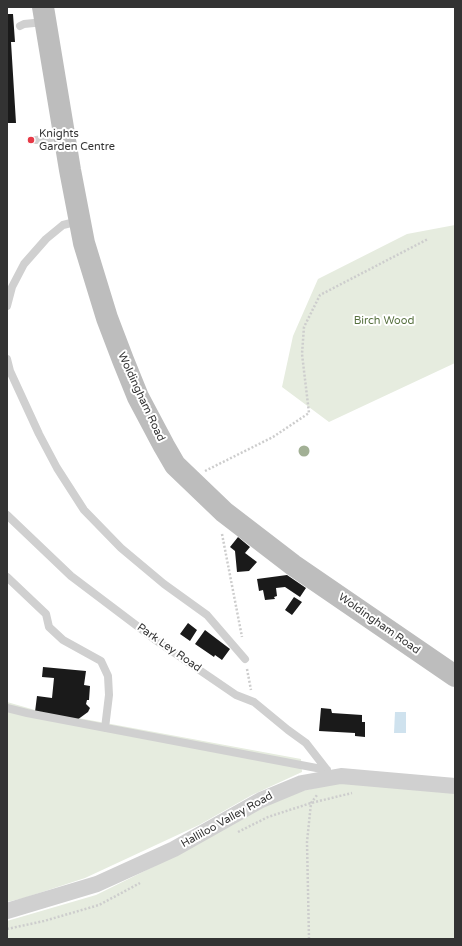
<!DOCTYPE html>
<style>
body{margin:0}
#map{position:relative;width:462px;height:946px;overflow:hidden;background:#fff;font-family:"Varela Round",sans-serif}
canvas{display:block}
.frame{position:absolute;inset:0;border:8px solid #333;pointer-events:none}
</style>
<div id="map">
<canvas width="462" height="946"></canvas>
<div class="frame"></div>
</div>
<script>
const context = document.querySelector('canvas').getContext('2d');
context.lineJoin = 'round';
function paint(path, color) { context.fillStyle = color; context.fill(path, 'evenodd'); }
const shape = rows => new Path2D(rows.map(r => 'M' + r).join(''));
function trace(path, color, width, dash) { context.strokeStyle = color; context.lineWidth = width; context.lineCap = dash ? 'butt' : 'round'; context.setLineDash(dash || []); context.stroke(path); }
function drawText(font, color, halo, rows, align = 'center') {
  context.font = font + ' "Varela Round",sans-serif'; context.lineWidth = 4; context.setLineDash([]); context.textBaseline = 'middle'; context.strokeStyle = halo; context.fillStyle = color; for (const [text, x, y, turn = 0] of rows) {
    context.save(); context.translate(x, y); context.rotate((+turn || 0) * Math.PI / 180); context.textAlign = isNaN(turn) ? turn : align; if (halo) context.strokeText(text, 0, 0); context.fillText(text, 0, 0); context.restore();
  }
}
const green = shape([
 [455,225,455,363,329,422,282,387,293,336,318,279,407,234],
 [7,702,35,710,301,759,302,772,252,795,199,825,85,878,24,898,7,902],
 [339,783,455,793,455,939,7,939,7,921,96,895,173,857,261,806,292,793]
]);
const water = shape([
 [395,712,406,712,406,733,394,733]
]);
const building = shape([
 [7,14,13,14,15,42,11,42,16,123,7,123],
 [238,537,250,547,245,553,257,562,249,571,237,572,235,551,230,547],
 [287,575,306,588,300,597,285,587,276,588,277,596,274,597,275,599,265,600,263,590,259,591,257,579],
 [294,597,302,602,292,615,285,610],
 [188,623,197,630,190,641,180,634],
 [205,630,230,649,222,660,215,655,214,657,195,644],
 [43,667,86,671,84,685,90,686,89,700,87,700,86,704,90,708,88,712,77,720,35,712,37,696,52,698,54,678,42,677],
 [321,708,331,709,332,713,362,715,362,722,365,722,365,737,355,736,355,733,319,731]
]);
const path = shape([
 [205,471,273,437,309,413,302,354,304,327,320,295,428,239],
 [222,534,242,637],
 [247,669,251,690],
 [238,832,268,817,311,803,352,793],
 [7,929,44,921,99,905,140,883],
 [309,939,307,842,311,803,317,795]
]);
const lane = shape([
 [20,26,24,24,44,22],
 [36,140,64,136],
 [7,306,12,287,24,264,46,239,63,225,79,221],
 [7,359,10,371,39,434,57,468,84,510,121,548,164,584,207,615,245,659],
 [7,515,71,576,157,641,236,695,254,702,288,730,306,743,327,770,328,777],
 [7,577,46,614,49,627,63,640,101,661,108,676,109,695,105,728],
 [7,708,27,713,327,770]
]);
const street = shape([
 [7,911,97,884,174,849,261,800,302,783,341,776,455,786]
]);
const secondary = shape([
 [43,7,70,170,84,243,107,318,123,360,138,397,164,446,175,465,224,512,293,565,455,676]
]);
const trees = [
 [304,451]
];
const markers = [
 [31,140,4,"#e63946"]
];
const poiNames = [
 ["Knights",39,134],
 ["Garden Centre",39,147]
];
const parkNames = [
 ["Birch Wood",384,321]
];
const streetNames = [
 ["Woldingham Road",141,397,65],
 ["Woldingham Road",379,624,35],
 ["Park Ley Road",169,648,35],
 ["Halliloo Valley Road",227,820,-29]
];
paint(green, '#e6ecdf');
paint(water, '#cfe2ee');
paint(building, '#1a1a1a');
trace(path, '#cdcdcd', 2.5, [2, 2]);
trace(lane, '#d0d0d0', 8);
trace(street, '#d0d0d0', 16);
trace(secondary, '#bdbdbd', 22);
context.fillStyle = '#a2b095';
for (const [x, y] of trees) { context.beginPath(); context.arc(x, y, 5.5, 0, 2 * Math.PI); context.fill(); }
for (const [x, y, r, color] of markers) { const dot = new Path2D(); dot.arc(x, y, r, 0, 2 * Math.PI); context.fillStyle = color; context.fill(dot); trace(dot, '#fff', 1.5); }
drawText('11px', '#333', '#fff', poiNames, 'left');
drawText('11px', '#56703f', '#fff', parkNames);
drawText('11px', '#333', '#fff', streetNames);
</script>
